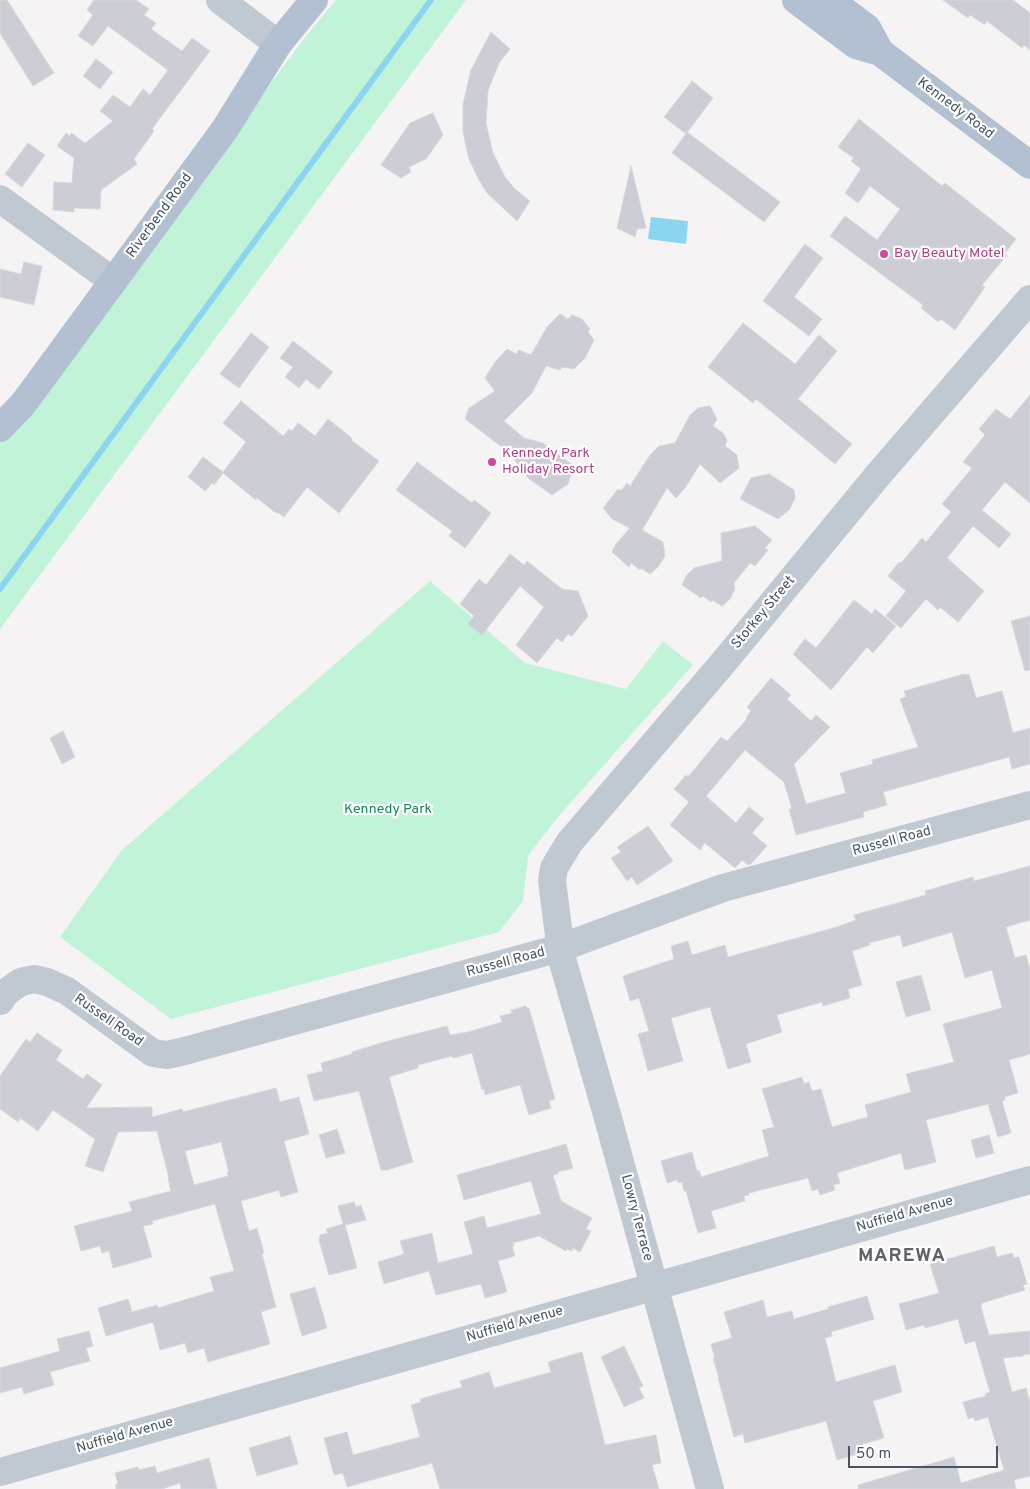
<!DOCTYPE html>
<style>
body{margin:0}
#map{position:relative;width:1030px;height:1489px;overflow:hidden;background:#f5f3f3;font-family:Overpass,sans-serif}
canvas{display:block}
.scale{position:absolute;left:848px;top:1446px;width:150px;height:22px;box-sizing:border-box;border:2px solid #495462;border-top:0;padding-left:6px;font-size:15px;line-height:18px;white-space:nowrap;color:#495462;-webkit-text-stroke:4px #fff;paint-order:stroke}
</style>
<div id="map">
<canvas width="1030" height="1489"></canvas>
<div class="scale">50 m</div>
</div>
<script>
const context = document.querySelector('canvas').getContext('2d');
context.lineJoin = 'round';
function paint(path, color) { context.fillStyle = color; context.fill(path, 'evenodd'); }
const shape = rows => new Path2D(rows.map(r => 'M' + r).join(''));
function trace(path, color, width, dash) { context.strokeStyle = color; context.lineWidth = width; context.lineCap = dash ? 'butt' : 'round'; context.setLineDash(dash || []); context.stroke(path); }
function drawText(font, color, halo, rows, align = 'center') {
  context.font = font + ' Overpass,sans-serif'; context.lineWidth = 4.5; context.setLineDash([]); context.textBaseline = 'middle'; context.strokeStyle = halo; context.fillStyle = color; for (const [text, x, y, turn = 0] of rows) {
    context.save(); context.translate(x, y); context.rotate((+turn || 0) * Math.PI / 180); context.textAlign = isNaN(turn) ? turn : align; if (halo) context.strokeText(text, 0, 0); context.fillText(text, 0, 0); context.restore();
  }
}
const green = shape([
 [336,0,466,0,0,629,0,439,16,426,303,40],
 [430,581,525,663,626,689,663,641,693,665,557,818,528,856,523,901,499,932,171,1019,60,937,122,850]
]);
const water = shape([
 [651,217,688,221,686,244,648,239]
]);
const stream = shape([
 [0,589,431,0]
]);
const building = shape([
 [0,0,7,0,54,73,33,86,0,33,0,0],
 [94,0,136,0,149,9,144,15,156,23,151,29,182,51,192,38,210,51,152,129,154,131,134,159,137,164,101,190,100,209,74,208,74,212,53,210,54,182,72,183,74,158,57,146,66,133,70,136,71,133,85,143,113,121,100,111,113,95,130,107,143,89,150,95,168,70,108,26,93,46,78,36,93,15,87,10,94,0],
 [943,0,1013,0,1030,13,1030,50,1024,45,1022,48,987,21,985,24,982,23,970,15,968,18,943,0],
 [491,32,510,49,499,63,493,78,488,91,486,123,493,153,505,177,515,189,530,201,517,221,487,193,478,178,469,159,463,132,463,104,471,70,491,32],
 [96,59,113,72,100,89,83,76,96,59],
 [692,81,713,98,686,134,664,117,692,81],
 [433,113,443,135,426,159,409,167,411,172,401,178,381,165,410,123,433,113],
 [859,119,942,186,945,183,1016,239,1005,253,1007,255,982,285,985,287,955,330,941,319,938,322,921,308,923,305,830,236,845,216,877,240,900,209,870,186,858,203,845,193,861,169,851,161,854,158,838,147,859,119],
 [687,132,780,202,764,222,672,153,687,132],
 [28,143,45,155,22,187,5,174,28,143],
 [631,166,646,228,637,229,635,237,617,228,631,166],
 [805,244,823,258,794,297,822,319,809,336,763,301,805,244],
 [24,262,42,266,34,305,0,297,0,269,21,274,24,262],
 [560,314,568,319,572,315,582,319,590,329,588,332,594,340,585,358,574,369,562,367,560,370,546,366,532,393,504,421,524,438,543,443,574,466,568,484,552,495,528,478,510,453,465,419,469,408,495,391,485,378,495,362,507,349,516,354,519,350,531,355,547,327,560,314],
 [743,323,795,364,819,335,837,351,798,399,852,444,835,464,756,399,753,403,708,367,743,323],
 [251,333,269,347,239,388,220,374,251,333],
 [293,341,333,372,319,389,306,379,299,388,285,377,293,367,280,358,293,341],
 [1030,395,1030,503,1005,482,982,510,1011,534,999,548,973,526,947,558,984,591,958,622,940,607,938,610,926,599,901,628,886,616,906,591,888,576,899,562,901,563,922,538,926,542,951,512,942,504,972,468,963,462,985,435,979,429,996,409,1010,419,1030,395],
 [241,401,283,436,289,429,292,431,298,423,315,436,328,419,352,438,351,440,379,461,339,513,307,487,284,517,277,512,276,513,257,498,256,500,223,473,214,485,212,483,205,491,188,477,203,457,223,472,246,442,223,423,241,401],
 [710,406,717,419,713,426,723,433,727,440,725,446,737,455,739,468,720,483,700,464,685,488,676,498,667,488,642,530,663,542,665,556,658,567,650,574,641,568,640,570,631,563,629,567,612,552,616,544,630,528,612,519,603,508,618,489,621,491,627,483,630,486,650,455,659,446,675,443,690,415,698,408,710,406],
 [417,462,472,503,474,500,491,513,465,548,449,536,452,531,396,490,417,462],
 [769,474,794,490,795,498,790,509,778,519,740,499,751,478,769,474],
 [755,526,772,540,765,548,768,550,755,566,750,563,734,583,735,589,730,599,722,606,712,600,711,602,703,596,701,598,682,585,686,576,694,568,722,561,721,533,755,526],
 [510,554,524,565,527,561,562,589,578,591,588,616,572,636,568,634,562,642,557,638,537,663,516,645,544,607,520,586,482,635,468,624,474,616,460,604,479,579,486,585,510,554],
 [854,600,872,614,875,609,896,626,873,653,867,647,831,690,793,654,805,639,816,648,854,600],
 [1030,616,1030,670,1025,671,1011,621,1030,616],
 [964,674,964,675,969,674,976,698,1002,691,1013,733,1030,728,1030,764,1012,769,1009,757,883,792,887,805,863,812,864,817,796,835,789,809,792,809,784,782,745,750,706,796,736,823,749,807,764,819,752,833,767,846,751,864,748,865,742,860,735,868,705,843,700,850,670,825,689,802,674,789,686,775,688,777,721,737,727,741,747,719,746,718,751,711,747,707,771,678,791,695,787,699,811,721,816,715,830,727,794,764,806,804,846,793,840,773,873,764,872,760,918,747,900,699,906,697,904,691,964,674],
 [63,731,75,757,62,764,50,738,63,731],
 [648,826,673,861,637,885,632,877,627,881,611,858,621,852,617,847,648,826],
 [1030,866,1030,920,1006,927,1015,958,1026,955,1030,970,1030,1054,1009,1060,1018,1093,1004,1097,1005,1100,1002,1101,1011,1133,998,1137,988,1104,926,1120,936,1162,905,1170,901,1153,837,1173,840,1183,833,1185,835,1190,820,1195,818,1189,812,1191,808,1178,749,1193,749,1195,744,1196,745,1201,711,1211,716,1228,698,1233,686,1191,684,1191,682,1182,678,1183,677,1180,667,1183,661,1161,692,1152,697,1171,699,1170,701,1177,769,1156,762,1130,774,1127,762,1089,802,1077,804,1084,809,1082,812,1091,821,1089,832,1127,868,1117,865,1105,911,1092,906,1074,954,1062,943,1024,1002,1008,992,970,965,978,952,932,903,947,900,935,869,943,870,945,852,951,862,985,848,989,850,998,823,1006,822,1002,777,1015,782,1032,746,1044,751,1062,728,1069,710,1007,671,1018,683,1061,648,1071,638,1034,649,1031,639,998,630,1001,623,976,674,959,671,946,688,941,692,955,725,945,728,957,837,927,856,920,854,915,926,895,925,891,973,877,974,881,1030,866],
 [921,975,931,1010,906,1017,896,982,921,975],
 [526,1006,527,1008,529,1008,555,1099,549,1101,551,1108,529,1115,520,1085,485,1095,484,1089,482,1090,472,1053,453,1058,452,1056,418,1065,418,1068,389,1077,413,1162,387,1170,381,1170,359,1091,314,1101,307,1075,323,1071,321,1063,352,1054,352,1052,384,1042,447,1026,450,1035,468,1032,502,1022,500,1016,512,1013,511,1010,526,1006],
 [37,1033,62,1050,56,1060,83,1079,87,1074,102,1085,86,1108,152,1107,152,1117,182,1109,183,1112,276,1088,280,1102,299,1097,309,1134,284,1141,298,1192,281,1197,279,1190,241,1201,249,1231,257,1228,264,1253,262,1254,276,1307,261,1312,270,1344,208,1362,204,1348,188,1353,185,1343,160,1350,153,1322,106,1336,98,1308,128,1299,132,1312,157,1305,158,1308,214,1291,210,1277,234,1271,215,1204,152,1221,153,1224,143,1226,152,1257,113,1268,109,1251,102,1253,100,1246,81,1251,74,1226,132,1211,129,1202,171,1191,168,1178,169,1178,157,1131,118,1132,103,1172,85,1166,95,1139,53,1110,38,1131,20,1118,18,1122,0,1109,0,1076,26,1039,30,1042,37,1033],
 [221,1142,229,1172,227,1172,228,1176,194,1185,185,1151,221,1142],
 [337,1129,345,1153,326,1158,319,1135,337,1129],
 [989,1135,994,1153,976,1158,971,1140,989,1135],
 [566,1144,573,1168,558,1172,558,1174,553,1175,561,1201,592,1218,586,1229,591,1231,580,1252,573,1248,572,1251,567,1249,566,1251,539,1236,513,1243,514,1246,512,1246,515,1256,498,1261,507,1292,485,1298,481,1284,436,1295,429,1271,384,1284,378,1262,404,1254,400,1241,432,1233,438,1263,473,1254,464,1222,484,1216,487,1228,541,1214,531,1181,464,1200,457,1175,566,1144],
 [354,1202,356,1207,361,1205,366,1220,345,1225,357,1268,329,1275,319,1240,320,1235,328,1233,326,1229,343,1224,338,1206,354,1202],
 [994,1246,997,1257,1012,1253,1014,1258,1019,1257,1027,1284,1023,1285,1025,1290,982,1303,981,1307,989,1335,1030,1331,1030,1354,1023,1355,1023,1356,1003,1358,1012,1392,1026,1388,1030,1402,1030,1476,1014,1480,1016,1489,858,1489,858,1485,954,1457,961,1483,1004,1470,988,1417,975,1421,973,1417,968,1419,963,1402,986,1396,985,1394,990,1392,975,1341,965,1344,958,1319,925,1328,924,1325,906,1330,899,1304,939,1293,930,1264,994,1246],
 [315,1287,327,1328,302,1336,290,1294,315,1287],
 [867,1296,874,1319,831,1332,832,1336,825,1338,836,1382,895,1365,902,1392,873,1401,884,1438,856,1446,858,1454,837,1460,826,1421,745,1443,743,1434,734,1437,718,1378,719,1378,713,1358,715,1358,711,1344,732,1338,724,1312,763,1300,767,1317,792,1311,794,1319,828,1309,828,1307,867,1296],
 [89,1331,93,1346,86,1348,90,1361,50,1372,54,1385,24,1394,22,1387,0,1393,0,1368,60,1351,57,1339,89,1331],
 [624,1346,643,1386,639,1388,644,1398,624,1407,601,1357,624,1346],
 [582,1352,605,1445,656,1435,661,1463,652,1465,659,1489,440,1489,432,1463,347,1487,343,1473,334,1475,324,1438,347,1432,353,1455,420,1437,411,1405,421,1402,420,1399,462,1387,460,1381,489,1372,494,1388,551,1372,548,1362,582,1352],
 [290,1436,298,1464,257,1476,249,1448,290,1436],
 [209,1458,217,1489,181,1489,180,1483,162,1489,116,1489,116,1484,118,1484,115,1473,138,1467,139,1470,155,1466,157,1473,209,1458]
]);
const minor = shape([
 [220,0,278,44],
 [0,199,113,281],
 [0,1001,6,992,21,982,34,979,47,982,67,991,153,1053,167,1055,181,1052,560,948,723,888,1030,805],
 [0,1472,1030,1180],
 [710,1489,606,1111,562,959,552,881,554,868,569,843,723,663,878,475,1030,299]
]);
const major = shape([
 [796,0,856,45,880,52,1030,165],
 [830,0,867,28,880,52],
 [0,428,23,404,43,377,225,129,278,44,314,0]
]);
const markers = [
 [884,254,5,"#d1479c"],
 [492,462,5,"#d1479c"]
];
const streetNames = [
 ["Kennedy Road",955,109,37],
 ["Riverbend Road",160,216,-54],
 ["Storkey Street",764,613,-50],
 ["Russell Road",892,842,-15],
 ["Russell Road",506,963,-15],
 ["Russell Road",108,1021,35],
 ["Nuffield Avenue",905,1215,-16],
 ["Lowry Terrace",636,1218,75],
 ["Nuffield Avenue",515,1325,-16],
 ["Nuffield Avenue",125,1436,-16]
];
const hotelNames = [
 ["Bay Beauty Motel",894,254],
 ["Kennedy Park",502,454],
 ["Holiday Resort",502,470]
];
const parkNames = [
 ["Kennedy Park",388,810]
];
const districtNames = [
 ["MAREWA",902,1257]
];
paint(green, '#c1f3d8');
paint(water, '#8cd5f1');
trace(stream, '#8cd5f1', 6);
paint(building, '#cdced5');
trace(building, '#d7d8de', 1);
trace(minor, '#c0c9d2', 28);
trace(major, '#b2c0d2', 28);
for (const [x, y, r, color] of markers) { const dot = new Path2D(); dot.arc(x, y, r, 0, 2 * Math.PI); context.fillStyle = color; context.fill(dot); trace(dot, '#fff', 2); }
drawText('14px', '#495462', '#fff', streetNames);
drawText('14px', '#b23c85', '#fff', hotelNames, 'left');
drawText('14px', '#138454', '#fff', parkNames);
context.letterSpacing = '1px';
drawText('bold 19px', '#5f6268', '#fff', districtNames);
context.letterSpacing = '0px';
</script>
